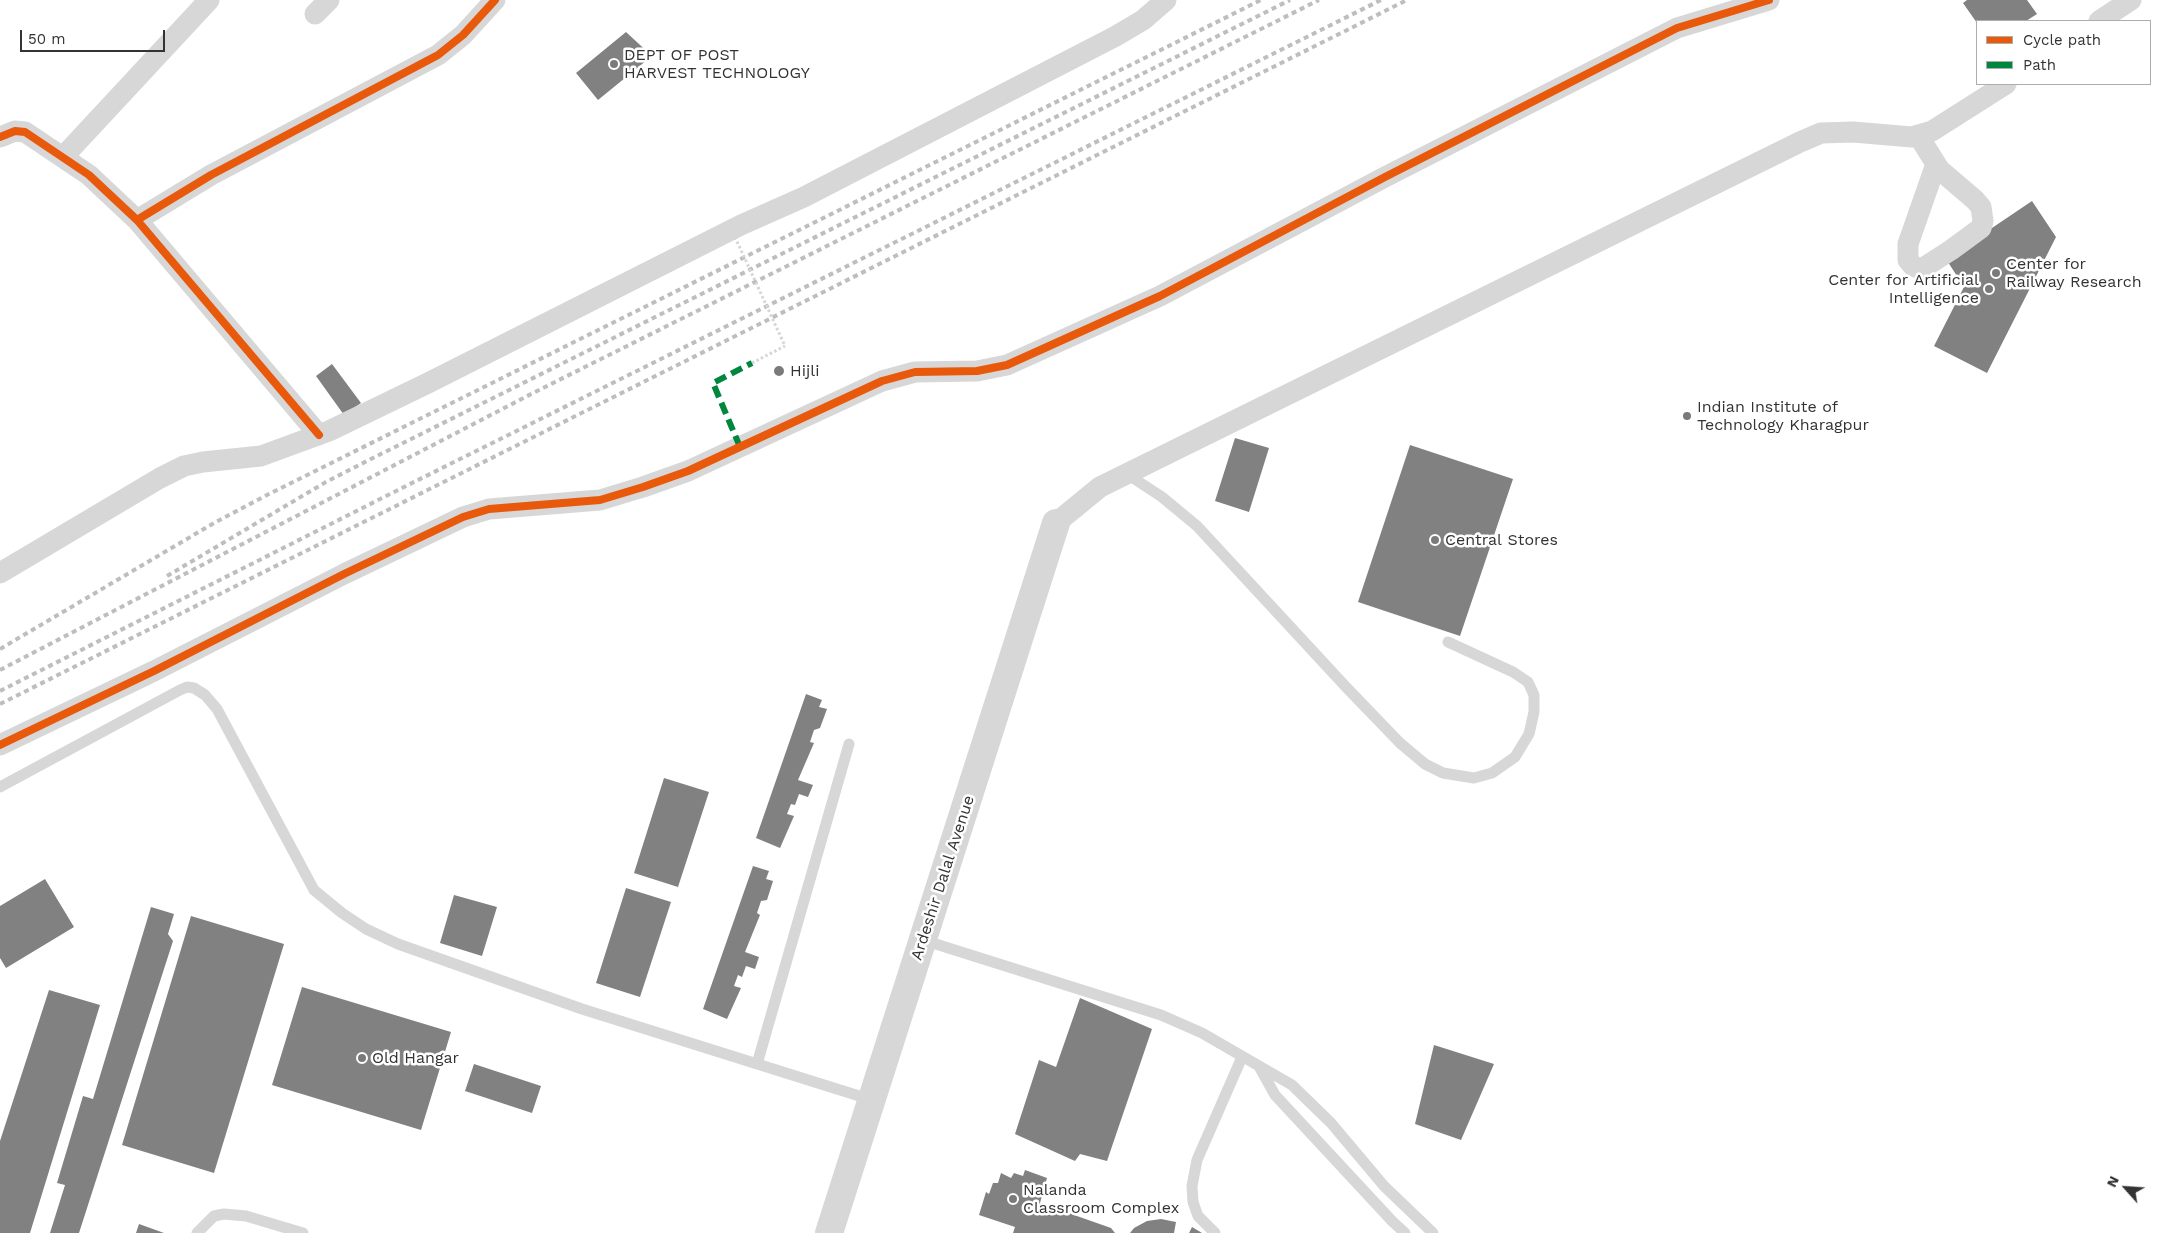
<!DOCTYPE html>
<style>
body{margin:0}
#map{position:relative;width:2171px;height:1233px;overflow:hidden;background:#fff;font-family:"Work Sans",sans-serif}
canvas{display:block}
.legend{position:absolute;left:1976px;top:20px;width:175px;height:65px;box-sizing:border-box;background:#fff;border:1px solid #adadad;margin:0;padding:6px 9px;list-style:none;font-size:15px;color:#333}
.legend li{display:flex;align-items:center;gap:10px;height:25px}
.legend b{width:25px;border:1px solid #adadad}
.north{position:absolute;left:2101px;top:1163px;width:50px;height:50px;-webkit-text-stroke:4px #fff;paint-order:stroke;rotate:296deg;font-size:14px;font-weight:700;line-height:20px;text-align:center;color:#333}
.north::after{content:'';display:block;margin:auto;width:18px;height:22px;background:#333;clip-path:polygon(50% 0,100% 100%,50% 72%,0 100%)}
.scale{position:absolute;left:20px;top:30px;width:145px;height:22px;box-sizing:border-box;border:2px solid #333;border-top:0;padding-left:6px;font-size:15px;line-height:18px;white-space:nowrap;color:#333;-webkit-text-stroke:4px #fff;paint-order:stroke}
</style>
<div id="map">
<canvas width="2171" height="1233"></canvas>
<ul class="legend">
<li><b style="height:6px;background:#e8590c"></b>Cycle path</li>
<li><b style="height:6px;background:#00873e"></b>Path</li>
</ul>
<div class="north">N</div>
<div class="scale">50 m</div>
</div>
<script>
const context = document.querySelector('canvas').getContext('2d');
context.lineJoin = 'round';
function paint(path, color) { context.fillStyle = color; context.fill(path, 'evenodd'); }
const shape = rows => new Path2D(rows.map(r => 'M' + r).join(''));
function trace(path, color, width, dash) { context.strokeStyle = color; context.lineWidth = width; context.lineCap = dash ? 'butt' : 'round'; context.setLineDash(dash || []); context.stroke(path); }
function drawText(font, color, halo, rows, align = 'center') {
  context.font = font + ' "Work Sans",sans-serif'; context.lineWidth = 5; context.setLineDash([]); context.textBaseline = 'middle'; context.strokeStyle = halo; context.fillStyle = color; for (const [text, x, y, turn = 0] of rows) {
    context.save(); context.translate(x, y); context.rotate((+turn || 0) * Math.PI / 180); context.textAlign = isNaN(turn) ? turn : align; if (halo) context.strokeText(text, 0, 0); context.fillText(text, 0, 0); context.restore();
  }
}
const building = shape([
 [1967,0,2027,0,2037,14,2026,21,1977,21,1977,23,1963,3],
 [626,32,652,56,598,100,576,73],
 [2032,201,2056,237,1987,373,1934,346,1964,287,1946,259],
 [332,364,361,403,344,415,316,376],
 [1235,438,1269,448,1249,512,1215,501],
 [1410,445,1513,479,1460,636,1358,602],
 [806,694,822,700,819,707,827,709,820,728,814,730,810,742,814,743,798,780,813,785,808,797,799,794,795,805,791,804,787,814,794,816,780,848,756,838],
 [664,778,709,792,678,887,634,873],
 [753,866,769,871,766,879,773,881,767,900,761,901,757,913,760,915,745,952,759,957,755,969,746,966,742,977,738,975,734,986,741,988,727,1019,703,1009],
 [45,879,74,927,6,968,0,958,0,906],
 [626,888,671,902,640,997,596,983],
 [454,895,497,907,482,956,440,943],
 [151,907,174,914,168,934,173,941,79,1233,50,1233,65,1185,57,1183,83,1096,93,1099],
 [191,916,284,944,214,1173,122,1145],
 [302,987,451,1032,421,1130,272,1085],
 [49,990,100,1005,30,1233,0,1233,0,1141],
 [1080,998,1152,1029,1107,1161,1080,1154,1075,1161,1015,1134,1039,1060,1056,1067],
 [1434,1045,1494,1064,1461,1140,1415,1124],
 [474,1064,541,1086,532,1113,465,1091],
 [1025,1170,1047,1178,1040,1203,1111,1228,1115,1233,1013,1233,1015,1227,979,1215,986,1192,989,1194,993,1183,998,1183,1001,1173,1011,1178,1014,1173,1023,1176],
 [1161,1219,1176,1222,1174,1233,1130,1233,1134,1228,1147,1221],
 [139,1224,164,1233,136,1233],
 [1192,1227,1202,1233,1189,1233]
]);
const path = shape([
 [752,363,785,346]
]);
const service = shape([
 [1127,474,1162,497,1197,526,1346,687,1400,743,1425,764,1443,773,1474,778,1492,773,1515,757,1529,734,1534,712,1534,695,1528,682,1513,672,1448,642],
 [0,787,180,690,187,687,194,688,205,695,217,709,314,890,342,913,366,929,398,944,582,1009,872,1100],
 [923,940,1161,1015,1202,1033,1292,1085,1331,1123,1384,1186,1433,1233],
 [757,1064,849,744],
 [1260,1068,1275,1095,1392,1221,1405,1233],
 [197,1233,214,1216,224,1214,246,1216,303,1233],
 [1215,1233,1198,1216,1193,1202,1192,1186,1197,1160,1242,1057]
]);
const minor = shape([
 [315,14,329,0],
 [2099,21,2131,0],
 [1918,135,1936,164,1940,170,1975,200,1981,207,1983,221,1981,228,1951,250,1923,268,1918,268,1913,266,1908,260,1908,244,1936,164],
 [0,137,15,131,25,132,89,175,106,191,137,220,319,435],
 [63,157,209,0],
 [137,220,211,175,438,55,463,35,495,0],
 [1056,523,1100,487,1800,142,1821,133,1853,132,1912,137,1918,135,1932,131,2006,84],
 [0,573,160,478,184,466,203,462,261,456,329,431,428,383,741,225,804,197,1116,36,1143,20,1166,0],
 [0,745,154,671,344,574,463,517,489,509,600,500,643,487,688,471,882,381,915,372,977,371,1007,365,1160,296,1385,177,1677,28,1769,0]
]);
const tertiary = shape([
 [829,1233,1056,523]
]);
const rail = shape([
 [167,576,326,482,365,462,1290,0],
 [0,649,214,523,267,495,1261,0],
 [0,670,535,392,1319,0],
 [0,691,402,488,1381,0],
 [0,704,1407,0]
]);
const pathBridge = shape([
 [735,237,785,346]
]);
const quiet = shape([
 [740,447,713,383,752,363]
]);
const cycleway = shape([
 [0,137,15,131,25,132,89,175,106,191,137,220,319,435],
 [137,220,211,175,438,55,463,35,495,0],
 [0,745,154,671,344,574,463,517,489,509,600,500,643,487,688,471,882,381,915,372,977,371,1007,365,1160,296,1385,177,1677,28,1769,0]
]);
const markers = [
 [614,64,5,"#7a7a7a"],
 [1996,273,5,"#7a7a7a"],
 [1989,289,5,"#7a7a7a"],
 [779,371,6,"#7a7a7a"],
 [1687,416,5,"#7a7a7a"],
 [1435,540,5,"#7a7a7a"],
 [362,1058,5,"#7a7a7a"],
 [1013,1199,5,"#7a7a7a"]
];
const poiNames = [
 ["DEPT OF POST",624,55],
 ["HARVEST TECHNOLOGY",624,73],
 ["Center for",2006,264],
 ["Railway Research",2006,282],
 ["Center for Artificial",1979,280,"right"],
 ["Intelligence",1979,298,"right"],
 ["Hijli",790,371],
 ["Indian Institute of",1697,407],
 ["Technology Kharagpur",1697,425],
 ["Central Stores",1445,540],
 ["Old Hangar",372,1058],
 ["Nalanda",1023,1190],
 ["Classroom Complex",1023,1208]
];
const streetNames = [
 ["Ardeshir Dalal Avenue",943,878,-72]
];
paint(building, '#818181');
trace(path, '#d6d6d6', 3, [2.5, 2.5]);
trace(service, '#d7d7d7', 11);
trace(minor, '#d7d7d7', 21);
trace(tertiary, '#d7d7d7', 28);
trace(rail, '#bebebe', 4, [5, 4]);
trace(pathBridge, '#d6d6d6', 3, [2.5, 2.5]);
trace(quiet, '#00873e', 6, [12, 6]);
trace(cycleway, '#e8590c', 8);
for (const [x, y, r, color] of markers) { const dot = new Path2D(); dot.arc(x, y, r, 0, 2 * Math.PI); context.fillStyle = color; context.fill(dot); trace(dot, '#fff', 2); }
drawText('16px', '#333', '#fff', poiNames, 'left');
drawText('16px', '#333', '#fff', streetNames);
</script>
